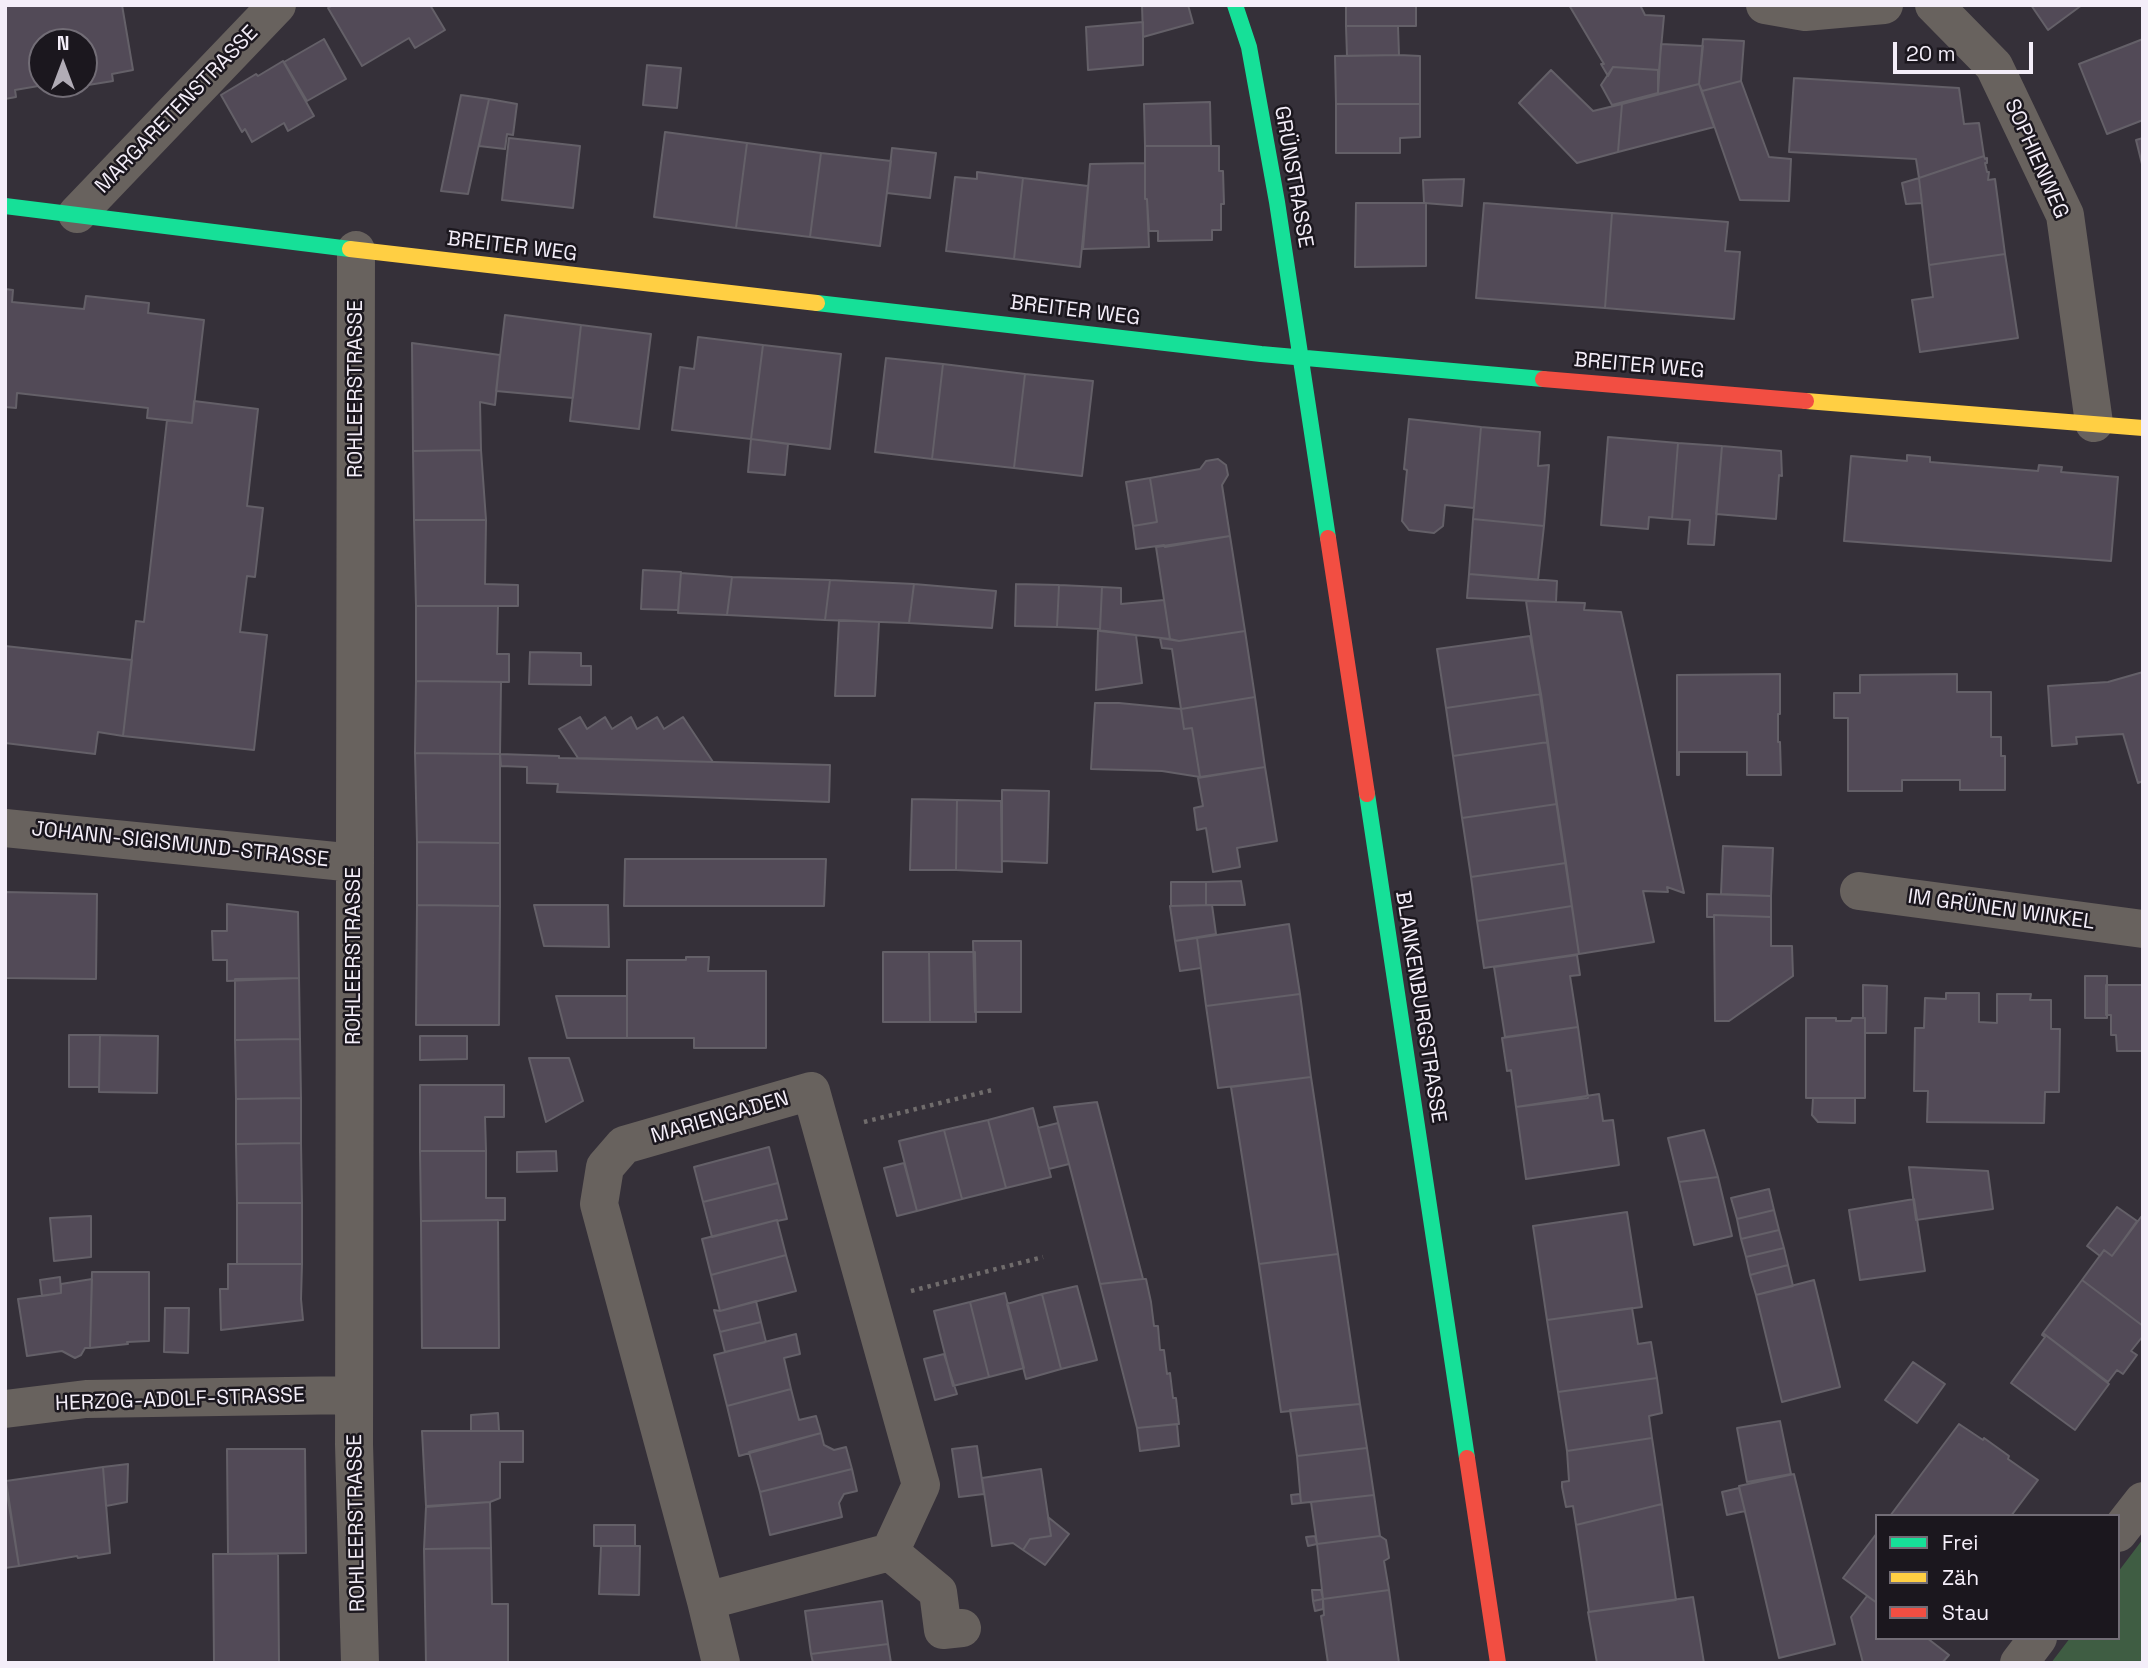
<!DOCTYPE html>
<meta charset="utf-8">
<style>
body{margin:0}
#map{position:relative;width:2148px;height:1668px;overflow:hidden;background:#353039;font-family:"Space Grotesk",sans-serif}
canvas{display:block}
.frame{position:absolute;inset:0;border:7px solid #f4eef9;pointer-events:none}
.legend{position:absolute;left:1875px;top:1514px;width:245px;height:126px;box-sizing:border-box;background:#1b171e;border:2px solid #726d76;margin:0;padding:9px 12px;list-style:none;font-size:21px;color:#f4eef9}
.legend li{display:flex;align-items:center;gap:14px;height:35px}
.legend b{width:35px;border:2px solid #726d76}
.north{position:absolute;left:28px;top:28px;width:70px;height:70px;box-sizing:border-box;background:#1b171e;border:2px solid #726d76;border-radius:50%;rotate:0deg;font-size:19px;font-weight:700;line-height:28px;text-align:center;color:#f4eef9}
.north::after{content:'';display:block;margin:auto;width:24px;height:32px;background:#b1acb6;clip-path:polygon(50% 0,100% 100%,50% 72%,0 100%)}
.scale{position:absolute;left:1893px;top:42px;width:140px;height:32px;box-sizing:border-box;border:4px solid #f4eef9;border-top:0;padding-left:9px;font-size:21px;line-height:24px;white-space:nowrap;color:#f4eef9;-webkit-text-stroke:5px #1b171e;paint-order:stroke}
</style>
<div id="map">
<canvas width="2148" height="1668"></canvas>
<div class="frame"></div>
<ul class="legend">
<li><b style="height:9px;background:#16e098"></b>Frei</li>
<li><b style="height:9px;background:#ffcf43"></b>Zäh</li>
<li><b style="height:9px;background:#f24e42"></b>Stau</li>
</ul>
<div class="north">N</div>
<div class="scale">20 m</div>
</div>
<script>
const context = document.querySelector('canvas').getContext('2d');
context.lineJoin = 'round';
function paint(path, color) { context.fillStyle = color; context.fill(path, 'evenodd'); }
const shape = rows => new Path2D(rows.map(r => 'M' + r).join(''));
function trace(path, color, width, dash) { context.strokeStyle = color; context.lineWidth = width; context.lineCap = dash ? 'butt' : 'round'; context.setLineDash(dash || []); context.stroke(path); }
function drawText(font, color, halo, rows, align = 'center') {
  context.font = font + ' "Space Grotesk",sans-serif'; context.lineWidth = 5; context.setLineDash([]); context.textBaseline = 'middle'; context.strokeStyle = halo; context.fillStyle = color; for (const [text, x, y, turn = 0] of rows) {
    context.save(); context.translate(x, y); context.rotate((+turn || 0) * Math.PI / 180); context.textAlign = isNaN(turn) ? turn : align; if (halo) context.strokeText(text, 0, 0); context.fillText(text, 0, 0); context.restore();
  }
}
const green = shape([
 [2143,1539,2143,1663,2051,1663,2070,1638,2118,1638,2118,1572]
]);
const building = shape([
 [5,5,122,5,133,70,112,74,113,81,57,90,56,84,84,84,84,42,42,42,42,84,50,84,15,90,16,97,5,99,5,5],
 [333,5,430,5,445,30,415,48,409,38,362,66,328,8,333,5],
 [1142,5,1188,5,1193,23,1143,37,1142,5],
 [1346,5,1416,5,1416,26,1346,26,1346,5],
 [1569,5,1640,5,1645,15,1664,16,1659,70,1613,67,1608,76,1601,64,1604,64,1569,5],
 [2031,5,2082,5,2048,30,2031,5],
 [1143,22,1143,65,1088,70,1086,27,1143,22],
 [1346,26,1398,26,1399,55,1347,56,1346,26],
 [324,39,346,79,307,101,284,62,324,39],
 [1703,39,1744,41,1741,81,1702,91,1699,84,1703,39],
 [2143,39,2143,120,2107,134,2079,64,2143,39],
 [1661,44,1703,46,1699,84,1658,94,1661,44],
 [1399,55,1420,56,1420,104,1336,104,1335,56,1399,55],
 [283,61,314,116,288,131,284,123,252,142,245,129,242,132,221,95,256,74,258,76,283,61],
 [647,65,681,68,677,108,643,105,647,65],
 [1613,67,1658,70,1658,93,1612,105,1601,85,1613,67],
 [1551,70,1593,111,1622,104,1618,152,1577,163,1519,103,1551,70],
 [1794,78,1959,88,1964,124,1979,123,1984,156,1919,178,1916,159,1789,152,1794,78],
 [1741,81,1769,157,1791,159,1789,201,1740,200,1702,91,1741,81],
 [1699,84,1714,127,1618,152,1622,104,1699,84],
 [461,95,489,99,468,194,441,191,461,95],
 [489,99,517,104,513,135,507,134,505,149,479,146,489,99],
 [1210,102,1211,146,1145,146,1144,104,1210,102],
 [1336,104,1420,104,1420,137,1400,138,1400,153,1336,153,1336,104],
 [665,132,747,143,736,228,654,217,665,132],
 [509,138,580,146,573,208,502,200,509,138],
 [2143,138,2143,168,2136,140,2143,138],
 [747,143,821,153,810,237,736,228,747,143],
 [1145,146,1219,146,1219,171,1223,171,1224,204,1221,204,1221,230,1212,230,1212,240,1158,241,1158,231,1149,231,1147,199,1145,199,1145,146],
 [892,148,936,153,930,198,887,193,892,148],
 [821,153,891,161,880,246,810,237,821,153],
 [1984,156,1985,159,1987,158,1987,163,1985,163,1987,172,1989,172,1988,180,1995,179,2005,254,1929,265,1919,178,1984,156],
 [1145,163,1145,199,1147,199,1149,247,1083,249,1090,164,1145,163],
 [977,172,1023,178,1014,259,946,251,955,177,977,179,977,172],
 [1023,178,1088,186,1080,267,1014,259,1023,178],
 [1919,178,1922,203,1906,204,1902,183,1919,178],
 [1464,179,1462,206,1424,203,1423,180,1464,179],
 [1356,203,1426,203,1426,266,1355,267,1356,203],
 [1484,203,1612,213,1605,308,1476,298,1484,203],
 [1612,213,1728,222,1725,251,1740,252,1734,319,1605,308,1612,213],
 [2005,254,2018,338,1920,352,1912,300,1933,297,1929,265,2005,254],
 [5,289,13,290,12,302,84,309,86,296,149,303,148,313,204,320,192,423,147,418,148,408,17,393,16,408,5,407,5,289],
 [505,315,581,325,573,398,496,391,505,315],
 [581,325,651,334,639,429,570,421,581,325],
 [698,337,763,345,751,439,672,430,680,367,694,369,698,337],
 [412,343,500,355,495,405,480,402,481,450,413,451,412,343],
 [763,345,841,354,830,449,751,439,763,345],
 [886,358,943,364,932,459,875,452,886,358],
 [943,364,1025,374,1014,468,932,459,943,364],
 [1025,374,1093,381,1082,476,1014,468,1025,374],
 [194,401,258,409,247,506,263,508,255,577,247,576,240,632,267,635,254,750,123,736,136,621,144,622,167,420,192,423,194,401],
 [1409,419,1481,427,1474,508,1445,505,1443,526,1434,533,1409,530,1402,521,1407,470,1404,469,1409,419],
 [1481,427,1540,432,1538,466,1549,465,1544,526,1473,519,1481,427],
 [1608,437,1678,443,1672,519,1649,517,1648,529,1601,525,1608,437],
 [751,439,788,444,785,475,748,472,751,439],
 [1678,443,1722,446,1714,545,1688,544,1690,520,1672,519,1678,443],
 [1722,446,1781,451,1782,476,1779,475,1776,519,1716,514,1722,446],
 [481,450,486,520,414,520,413,451,481,450],
 [1907,455,1930,457,1930,462,2038,471,2039,465,2062,467,2061,472,2118,477,2111,561,1844,541,1851,456,1907,461,1907,455],
 [1218,459,1226,465,1228,475,1222,485,1230,536,1165,547,1164,545,1136,549,1133,526,1157,522,1150,478,1200,469,1206,461,1218,459],
 [1150,478,1157,522,1133,526,1126,482,1150,478],
 [1473,519,1544,526,1538,580,1469,574,1473,519],
 [414,520,486,520,485,584,518,585,518,606,416,606,414,520],
 [1230,536,1245,631,1179,641,1170,639,1156,547,1230,536],
 [643,570,681,572,678,610,641,609,643,570],
 [681,573,732,577,727,615,678,613,681,573],
 [1469,574,1557,581,1556,602,1467,598,1469,574],
 [732,577,830,580,825,620,727,615,732,577],
 [830,580,914,584,909,623,825,620,830,580],
 [914,584,996,591,992,628,909,623,914,584],
 [1016,584,1059,585,1057,627,1015,626,1016,584],
 [1059,585,1102,587,1100,629,1057,627,1059,585],
 [1102,587,1121,588,1121,604,1164,600,1170,639,1100,631,1102,587],
 [1526,601,1585,603,1584,610,1621,612,1684,893,1667,887,1668,892,1643,891,1654,942,1579,954,1526,601],
 [416,606,498,606,497,654,509,654,509,682,416,681,416,606],
 [839,620,879,622,875,696,835,696,839,620],
 [1098,630,1136,635,1142,683,1096,690,1098,630],
 [1245,631,1255,697,1181,709,1172,649,1162,648,1160,638,1179,641,1245,631],
 [1530,636,1541,694,1446,708,1437,649,1530,636],
 [5,646,132,660,123,736,98,732,95,754,5,743,5,646],
 [530,652,581,653,581,666,591,666,591,685,529,684,530,652],
 [2143,672,2143,781,2138,783,2123,734,2076,737,2077,744,2052,746,2048,686,2108,682,2143,672],
 [1780,674,1780,714,1778,714,1778,742,1780,742,1781,775,1747,775,1747,752,1679,752,1679,775,1677,775,1677,675,1780,674],
 [1957,674,1957,692,1991,692,1991,737,2001,737,2001,756,2005,756,2005,790,1960,790,1960,780,1902,780,1902,791,1848,791,1848,718,1834,718,1834,693,1860,693,1860,675,1957,674],
 [416,681,501,682,500,754,415,753,416,681],
 [1541,694,1548,742,1453,756,1446,708,1541,694],
 [1255,697,1265,767,1200,777,1192,728,1184,729,1181,709,1255,697],
 [1095,703,1119,703,1181,709,1184,729,1192,728,1200,777,1162,771,1091,769,1095,703],
 [580,717,587,729,605,717,612,729,631,717,637,729,657,717,664,729,683,717,713,762,578,758,559,729,580,717],
 [1548,742,1557,804,1462,818,1453,756,1548,742],
 [415,753,500,754,500,843,417,842,415,753],
 [500,754,559,756,559,758,830,765,829,802,557,792,558,784,527,783,527,767,501,766,500,754],
 [1265,767,1277,841,1237,848,1240,867,1213,872,1206,828,1197,830,1194,808,1203,806,1198,778,1265,767],
 [1002,790,1049,791,1047,863,1002,861,1002,790],
 [912,799,957,800,956,870,910,870,912,799],
 [957,800,1001,801,1002,872,956,870,957,800],
 [1557,804,1566,863,1471,877,1462,818,1557,804],
 [417,842,500,843,500,906,417,905,417,842],
 [1723,846,1773,848,1771,896,1721,894,1723,846],
 [625,859,826,859,824,906,624,906,625,859],
 [1566,863,1572,906,1477,921,1471,877,1566,863],
 [1241,881,1245,905,1206,905,1206,882,1241,881],
 [1171,882,1206,882,1206,905,1171,906,1171,882],
 [5,892,97,894,96,979,5,978,5,892],
 [1707,894,1771,896,1771,917,1714,915,1714,917,1707,917,1707,894],
 [227,904,298,912,299,978,227,981,227,960,213,960,212,931,227,931,227,904],
 [417,905,500,906,499,1025,416,1025,417,905],
 [534,905,608,905,609,947,544,946,534,905],
 [1212,905,1216,934,1175,941,1170,906,1212,905],
 [1572,906,1579,954,1484,968,1477,921,1572,906],
 [1714,915,1771,917,1771,946,1792,946,1793,976,1729,1021,1715,1021,1714,915],
 [1289,924,1300,994,1206,1006,1197,938,1289,924],
 [1197,938,1201,968,1180,971,1175,941,1197,938],
 [973,941,1021,941,1021,1012,975,1012,973,941],
 [883,952,929,952,930,1022,883,1022,883,952],
 [929,952,975,952,976,1022,930,1022,929,952],
 [1577,955,1580,975,1570,976,1578,1027,1505,1037,1494,967,1577,955],
 [686,957,709,957,708,971,766,971,766,1048,694,1048,694,1038,627,1038,627,960,686,960,686,957],
 [2085,976,2107,976,2107,1018,2085,1018,2085,976],
 [299,978,300,1039,235,1040,235,979,299,978],
 [1863,985,1887,986,1886,1033,1865,1033,1865,1018,1863,1018,1863,985],
 [2106,985,2143,985,2143,1051,2117,1051,2116,1035,2111,1035,2111,1015,2106,1015,2106,985],
 [1946,993,1979,993,1979,1022,1997,1023,1997,994,2031,994,2030,1000,2051,1000,2051,1029,2060,1029,2059,1092,2045,1092,2044,1123,1927,1122,1928,1091,1914,1091,1915,1028,1924,1028,1925,998,1946,999,1946,993],
 [1300,994,1311,1077,1218,1088,1206,1006,1300,994],
 [556,996,627,996,627,1038,567,1038,556,996],
 [1806,1018,1836,1018,1836,1021,1851,1021,1852,1018,1865,1018,1865,1098,1806,1098,1806,1018],
 [1578,1027,1588,1098,1516,1107,1511,1070,1507,1071,1502,1038,1578,1027],
 [69,1035,100,1035,99,1087,69,1087,69,1035],
 [100,1035,158,1036,157,1093,99,1092,100,1035],
 [420,1036,467,1036,467,1059,420,1060,420,1036],
 [300,1039,301,1098,236,1099,235,1040,300,1039],
 [529,1058,569,1058,583,1101,546,1122,529,1058],
 [1311,1077,1338,1254,1259,1264,1231,1087,1311,1077],
 [420,1085,504,1085,504,1117,485,1117,486,1151,420,1151,420,1085],
 [1599,1094,1603,1121,1613,1120,1619,1165,1526,1179,1516,1107,1599,1094],
 [301,1098,301,1143,236,1144,236,1099,301,1098],
 [1813,1098,1855,1098,1855,1123,1818,1122,1812,1115,1813,1098],
 [1097,1102,1143,1279,1100,1284,1069,1164,1054,1107,1097,1102],
 [1033,1108,1051,1177,1006,1188,988,1120,1033,1108],
 [988,1120,1006,1188,962,1199,944,1130,988,1120],
 [1058,1123,1069,1164,1049,1169,1038,1128,1058,1123],
 [944,1130,962,1199,917,1211,899,1141,944,1130],
 [1704,1130,1718,1177,1679,1182,1668,1138,1704,1130],
 [301,1143,302,1203,237,1203,236,1144,301,1143],
 [769,1147,778,1183,703,1202,694,1167,769,1147],
 [420,1151,486,1151,486,1198,505,1198,505,1220,421,1221,420,1151],
 [556,1151,557,1171,517,1172,517,1152,556,1151],
 [904,1163,917,1211,897,1216,884,1168,904,1163],
 [1909,1167,1988,1171,1993,1209,1916,1220,1909,1167],
 [1718,1177,1732,1236,1694,1245,1679,1182,1718,1177],
 [778,1183,787,1219,777,1221,777,1220,712,1237,703,1202,778,1183],
 [1769,1189,1774,1210,1737,1219,1731,1198,1769,1189],
 [1914,1199,1925,1271,1860,1280,1849,1210,1914,1199],
 [237,1203,302,1203,302,1264,237,1264,237,1203],
 [2117,1207,2137,1221,2112,1256,2104,1250,2100,1256,2087,1246,2117,1207],
 [1774,1210,1779,1230,1741,1239,1737,1219,1774,1210],
 [1627,1212,1642,1307,1547,1320,1533,1226,1627,1212],
 [91,1216,91,1257,54,1261,50,1218,91,1216],
 [2141,1217,2143,1219,2143,1326,2082,1280,2104,1250,2112,1256,2141,1217],
 [498,1220,499,1348,422,1348,421,1221,498,1220],
 [777,1220,786,1255,711,1275,702,1239,777,1220],
 [1779,1230,1784,1248,1746,1257,1741,1239,1779,1230],
 [1784,1248,1788,1265,1750,1275,1746,1257,1784,1248],
 [1338,1254,1360,1404,1281,1412,1259,1264,1338,1254],
 [786,1255,796,1291,720,1311,711,1275,786,1255],
 [228,1264,302,1264,301,1299,303,1320,221,1330,220,1289,228,1289,228,1264],
 [1788,1265,1793,1286,1756,1295,1750,1275,1788,1265],
 [92,1272,149,1272,149,1341,127,1342,128,1344,90,1348,92,1272],
 [60,1277,61,1293,42,1296,40,1280,60,1277],
 [92,1279,90,1348,85,1348,81,1355,75,1358,62,1351,27,1356,18,1299,61,1293,61,1284,92,1279],
 [1143,1279,1146,1279,1151,1302,1154,1326,1158,1326,1160,1350,1164,1350,1167,1374,1170,1373,1173,1398,1176,1398,1179,1424,1137,1428,1100,1284,1143,1279],
 [1814,1280,1840,1387,1782,1402,1756,1295,1814,1280],
 [2082,1280,2143,1326,2143,1336,2131,1351,2137,1355,2123,1374,2117,1370,2108,1382,2043,1333,2082,1280],
 [1077,1286,1097,1360,1061,1369,1042,1294,1077,1286],
 [1005,1293,1024,1368,989,1377,970,1302,1005,1293],
 [1042,1294,1061,1369,1026,1379,1007,1304,1042,1294],
 [756,1301,761,1322,720,1332,714,1310,720,1311,756,1301],
 [970,1302,989,1377,953,1386,934,1311,970,1302],
 [165,1308,189,1308,188,1353,164,1352,165,1308],
 [1632,1308,1638,1344,1651,1342,1657,1378,1558,1392,1547,1320,1632,1308],
 [761,1322,766,1342,725,1352,720,1332,761,1322],
 [2043,1333,2109,1384,2075,1430,2011,1383,2045,1337,2042,1335,2043,1333],
 [796,1334,800,1354,784,1358,791,1389,727,1406,714,1355,796,1334],
 [944,1354,957,1394,935,1400,924,1359,944,1354],
 [1913,1362,1945,1384,1917,1423,1885,1400,1913,1362],
 [1657,1378,1662,1413,1649,1416,1652,1438,1567,1451,1558,1392,1657,1378],
 [791,1389,799,1420,816,1416,821,1433,739,1456,727,1406,791,1389],
 [1360,1404,1367,1448,1297,1456,1290,1410,1360,1404],
 [498,1413,499,1431,471,1431,471,1415,498,1413],
 [1780,1421,1791,1474,1747,1482,1737,1428,1780,1421],
 [1177,1424,1179,1446,1140,1451,1137,1428,1177,1424],
 [1959,1424,1983,1440,1984,1438,2009,1456,2008,1459,2038,1480,2011,1516,1890,1516,1959,1424],
 [422,1431,523,1431,523,1462,500,1462,500,1498,490,1502,426,1506,422,1431],
 [821,1433,824,1445,834,1450,846,1447,852,1469,760,1492,749,1452,821,1433],
 [1652,1438,1662,1504,1576,1525,1573,1506,1566,1507,1562,1487,1562,1482,1569,1481,1567,1451,1652,1438],
 [977,1446,984,1494,959,1497,952,1449,977,1446],
 [1367,1448,1374,1495,1301,1503,1297,1456,1367,1448],
 [227,1449,305,1449,306,1553,228,1554,227,1449],
 [128,1464,127,1502,106,1506,103,1467,128,1464],
 [103,1467,110,1553,78,1558,77,1556,19,1566,6,1481,103,1467],
 [852,1469,857,1491,844,1494,839,1503,842,1517,770,1535,760,1492,852,1469],
 [1041,1469,1051,1536,1030,1539,1023,1550,1013,1543,992,1546,982,1478,1041,1469],
 [1794,1474,1835,1644,1779,1658,1739,1486,1794,1474],
 [5,1481,19,1566,5,1568,5,1481],
 [1739,1488,1745,1511,1727,1515,1722,1492,1739,1488],
 [1300,1494,1301,1503,1292,1504,1291,1495,1300,1494],
 [1374,1495,1380,1536,1317,1544,1311,1502,1374,1495],
 [490,1502,491,1548,424,1549,426,1507,490,1502],
 [1662,1504,1676,1600,1589,1612,1576,1525,1662,1504],
 [1048,1517,1069,1534,1045,1565,1023,1550,1030,1539,1051,1536,1048,1517],
 [594,1525,635,1525,635,1546,594,1546,594,1525],
 [1877,1533,1877,1603,1843,1578,1877,1533],
 [1315,1536,1317,1544,1308,1546,1306,1537,1315,1536],
 [1380,1536,1386,1540,1389,1558,1384,1561,1389,1590,1323,1599,1317,1544,1380,1536],
 [601,1546,640,1546,639,1595,599,1594,601,1546],
 [491,1548,492,1604,508,1604,508,1663,426,1663,424,1549,491,1548],
 [213,1554,278,1554,279,1663,214,1663,213,1554],
 [1312,1590,1321,1590,1323,1599,1313,1601,1312,1590],
 [1389,1590,1399,1663,1328,1663,1321,1616,1324,1615,1323,1599,1389,1590],
 [1867,1596,1877,1603,1877,1638,1927,1638,1949,1655,1942,1663,1863,1663,1851,1617,1867,1596],
 [1693,1597,1704,1663,1597,1663,1588,1612,1693,1597],
 [1323,1599,1323,1609,1315,1611,1313,1601,1323,1599],
 [882,1601,888,1644,811,1654,805,1611,882,1601],
 [888,1644,891,1663,813,1663,811,1654,888,1644]
]);
const path = shape([
 [864,1122,992,1090],
 [911,1291,1043,1257]
]);
const street = shape([
 [1765,5,1805,12,1884,5],
 [1934,5,1994,66,2065,215,2094,423],
 [77,214,277,5],
 [356,250,354,1444,360,1663],
 [5,828,355,863],
 [1859,891,2143,929],
 [5,1409,86,1399,354,1395],
 [2118,1533,2143,1501],
 [890,1552,938,1592,943,1630,962,1628],
 [706,1601,599,1204,605,1167,624,1145,811,1091,921,1485,890,1552,706,1601,721,1663],
 [2019,1663,2038,1638]
]);
const fast = shape([
 [1235,5,1249,47,1277,202,1328,538],
 [5,206,350,249],
 [817,303,1261,354,1543,379],
 [1367,794,1467,1458]
]);
const slow = shape([
 [350,249,817,303],
 [1806,401,2143,428]
]);
const jam = shape([
 [1543,379,1806,401],
 [1328,538,1367,794],
 [1467,1458,1498,1663]
]);
const streetNames = [
 ["MARGARETENSTRASSE",177,110,-46],
 ["SOPHIENWEG",2036,159,66],
 ["GRÜNSTRASSE",1293,177,80],
 ["BREITER WEG",512,247,7],
 ["BREITER WEG",1075,311,7],
 ["BREITER WEG",1639,366,5],
 ["ROHLEERSTRASSE",356,389,-90],
 ["JOHANN-SIGISMUND-STRASSE",180,845,6],
 ["IM GRÜNEN WINKEL",2001,910,8],
 ["ROHLEERSTRASSE",354,956,-90],
 ["BLANKENBURGSTRASSE",1420,1007,81],
 ["MARIENGADEN",720,1118,-16],
 ["HERZOG-ADOLF-STRASSE",180,1400,-2],
 ["ROHLEERSTRASSE",357,1523,-91]
];
paint(green, '#3f5d43');
paint(building, '#524a57');
trace(building, '#646068', 2);
trace(path, '#706c6c', 4.5, [3.5, 5]);
trace(street, '#68625e', 38);
trace(fast, '#16e098', 16);
trace(slow, '#ffcf43', 16);
trace(jam, '#f24e42', 16);
drawText('21px', '#f4eef9', '#1b171e', streetNames);
</script>
